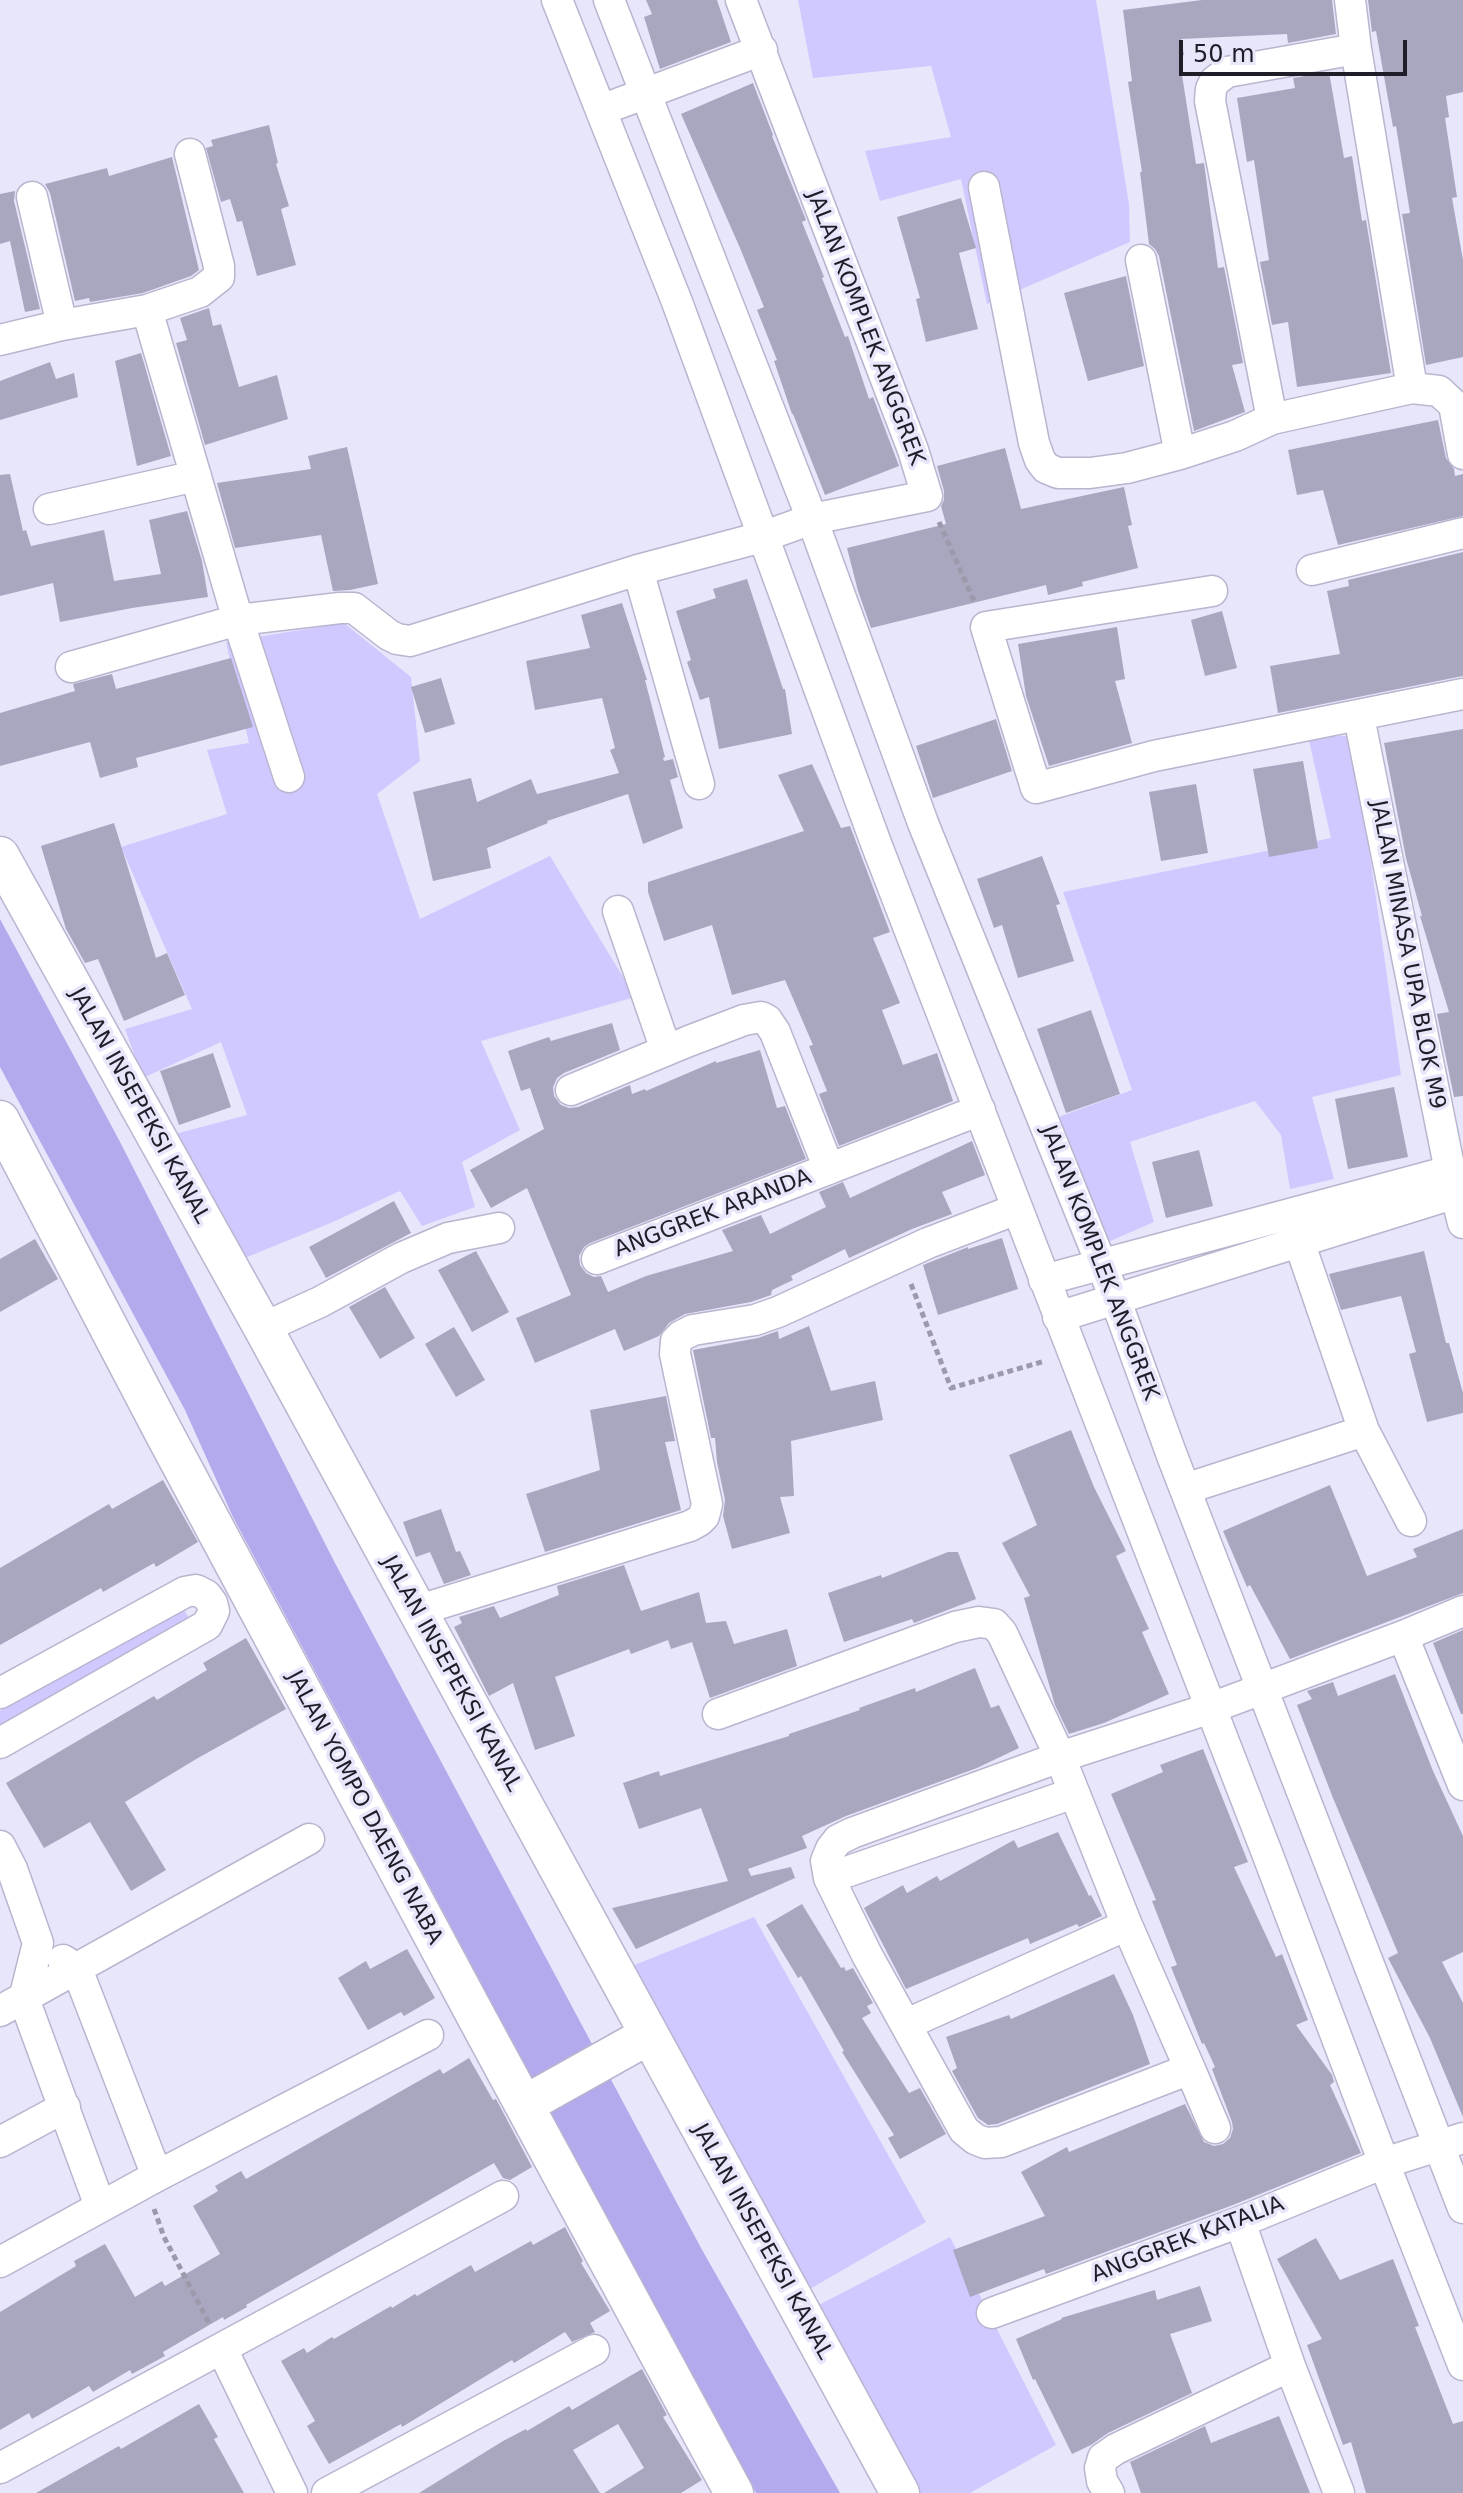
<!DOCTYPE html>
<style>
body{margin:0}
#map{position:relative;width:1463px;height:2493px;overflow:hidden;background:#e8e6fb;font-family:"DejaVu Sans",sans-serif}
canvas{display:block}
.scale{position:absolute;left:1179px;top:40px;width:228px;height:36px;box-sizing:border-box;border:4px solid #1f1e28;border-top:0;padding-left:10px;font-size:24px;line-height:28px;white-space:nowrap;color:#1f1e28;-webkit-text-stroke:6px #e8e6fb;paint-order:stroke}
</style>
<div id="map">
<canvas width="1463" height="2493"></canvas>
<div class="scale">50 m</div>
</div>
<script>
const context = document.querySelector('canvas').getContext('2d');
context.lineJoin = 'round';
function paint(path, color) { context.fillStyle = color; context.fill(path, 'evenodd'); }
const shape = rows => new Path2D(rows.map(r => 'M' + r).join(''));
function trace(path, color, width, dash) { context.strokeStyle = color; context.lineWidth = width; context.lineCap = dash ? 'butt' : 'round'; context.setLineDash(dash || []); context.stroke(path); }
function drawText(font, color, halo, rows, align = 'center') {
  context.font = font + ' "DejaVu Sans",sans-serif'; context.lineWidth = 7; context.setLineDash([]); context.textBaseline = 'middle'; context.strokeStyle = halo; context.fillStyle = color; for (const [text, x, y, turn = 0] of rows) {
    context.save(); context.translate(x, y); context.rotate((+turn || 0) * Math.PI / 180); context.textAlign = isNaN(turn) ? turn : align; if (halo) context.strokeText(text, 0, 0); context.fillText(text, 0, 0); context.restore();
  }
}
const green = shape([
 [798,0,1096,0,1129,204,1130,242,987,304,961,179,880,201,865,151,951,137,931,66,813,78],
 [344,623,411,677,420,761,377,794,420,919,550,856,635,997,481,1041,520,1130,462,1162,475,1207,422,1226,400,1191,333,1222,235,1262,171,1135,247,1115,221,1042,143,1078,125,1029,192,1009,121,847,227,814,207,750,249,743,226,642],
 [1308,736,1353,736,1401,1075,1312,1097,1334,1179,1290,1189,1281,1135,1255,1101,1130,1142,1154,1222,1108,1242,1053,1119,1132,1090,1063,892,1331,838],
 [181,1604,189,1618,0,1730,0,1711],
 [754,1917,926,2222,803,2293,632,1966],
 [950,2237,1056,2445,970,2493,915,2493,811,2309]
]);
const water = shape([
 [0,919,118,1138,336,1565,701,2248,840,2493,756,2493,537,2088,233,1517,185,1410,0,1067]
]);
const building = shape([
 [646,0,717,0,731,42,660,69,644,17,652,14],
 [1202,0,1332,0,1336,34,1288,43,1287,34,1181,39,1184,55,1179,56,1196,164,1204,163,1218,268,1224,267,1243,363,1232,365,1245,412,1194,431,1159,256,1155,249,1149,244,1140,172,1142,172,1128,82,1132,81,1123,10],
 [1368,0,1463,0,1463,92,1446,96,1449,117,1445,118,1457,197,1452,198,1463,260,1463,357,1426,365,1402,214,1410,213,1396,126,1393,127,1376,31,1372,32],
 [1329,72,1344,158,1352,156,1362,221,1366,220,1391,373,1297,387,1288,322,1272,325,1260,262,1269,260,1254,160,1247,162,1237,98,1295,88,1293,78],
 [753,83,773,135,772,136,806,220,802,222,824,277,822,278,845,337,848,336,869,399,873,397,899,466,825,495,793,414,792,414,774,361,777,360,757,310,764,307,740,248,681,114],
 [269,125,278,163,276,164,289,206,281,209,296,265,257,276,242,221,237,222,230,199,221,202,206,148,213,146,211,140],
 [172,157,199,270,191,276,143,293,90,302,89,298,75,301,50,193,45,184,107,168,109,176],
 [15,191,14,201,40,309,25,312,10,241,0,244,0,194],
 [961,198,976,248,959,253,978,329,926,342,916,299,920,298,897,217],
 [1126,276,1144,366,1088,381,1064,293],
 [209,308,213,326,221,324,239,387,277,375,288,419,205,445,176,343,187,340,180,318],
 [141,353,171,456,137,466,115,361],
 [50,362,56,379,74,373,78,397,0,420,0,381],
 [1438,420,1446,458,1454,469,1455,476,1463,474,1463,516,1338,545,1323,490,1297,495,1288,450],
 [347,447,378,584,350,590,333,591,321,535,235,548,217,483,311,469,308,456],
 [1005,448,1021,509,1124,487,1132,525,1128,526,1138,568,1082,582,1083,586,1048,595,1046,585,871,628,858,591,847,548,946,524,941,506,944,500,944,491,937,466],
 [10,474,23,531,26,530,31,546,104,530,114,581,161,574,149,520,187,511,202,561,208,597,132,608,60,622,53,583,0,596,0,475],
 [1463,552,1463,676,1278,713,1270,666,1340,654,1327,591,1349,586,1348,580],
 [747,579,783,689,785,689,792,734,719,749,709,697,700,700,687,662,691,660,676,611,716,598,713,589],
 [622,603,647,680,645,680,665,757,663,758,664,761,673,759,678,777,670,780,683,828,643,844,628,794,547,821,548,823,487,848,491,868,433,881,413,792,471,778,477,802,531,779,537,794,619,773,610,750,615,748,602,698,535,710,526,661,590,648,581,615],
 [1222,611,1237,668,1205,676,1191,620],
 [1117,627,1125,679,1115,681,1132,743,1049,766,1026,696,1018,644],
 [231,658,253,727,136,758,138,767,100,778,90,742,0,766,0,713,75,691,73,684,112,674,116,689],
 [441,678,455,724,425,733,411,687],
 [996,719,1012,771,933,798,916,746],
 [1463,729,1463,1096,1454,1097,1437,1014,1449,1012,1420,916,1422,916,1406,858,1384,743],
 [1303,761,1318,848,1269,857,1253,769],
 [812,764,841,828,850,826,890,932,873,938,900,1003,882,1010,903,1065,937,1053,953,1101,839,1146,819,1094,827,1091,809,1046,813,1045,785,980,732,995,712,925,664,941,648,892,648,882,804,831,778,775],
 [1196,784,1208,853,1161,861,1149,792],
 [114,823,156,958,167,953,185,995,124,1021,98,959,85,963,66,929,41,846],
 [1042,856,1060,904,1056,905,1074,961,1018,978,1002,925,994,928,977,879],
 [1091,1010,1120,1094,1066,1113,1037,1029],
 [612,1023,620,1050,564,1073,557,1078,553,1087,554,1096,561,1105,569,1108,578,1107,630,1085,632,1094,645,1089,646,1091,716,1061,716,1063,760,1050,777,1108,785,1106,806,1159,590,1243,584,1247,579,1256,580,1265,586,1273,594,1277,601,1276,608,1292,646,1276,733,1251,722,1230,761,1215,770,1234,826,1207,819,1192,843,1182,850,1198,972,1141,985,1175,942,1192,952,1214,912,1229,849,1258,845,1249,791,1276,793,1280,772,1290,771,1295,751,1302,685,1314,669,1323,659,1336,624,1351,615,1329,535,1363,516,1318,571,1295,527,1188,491,1208,470,1170,544,1129,530,1088,521,1091,508,1051,549,1037,551,1041],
 [213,1053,231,1107,179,1125,160,1071],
 [1394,1087,1408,1157,1348,1169,1335,1099],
 [1199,1150,1213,1206,1166,1218,1152,1162],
 [394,1201,411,1233,326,1278,309,1247],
 [1002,1238,1018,1289,938,1315,923,1265,968,1247,968,1249],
 [35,1239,58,1279,0,1312,0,1259],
 [476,1251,509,1312,472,1332,438,1270],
 [1424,1251,1446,1343,1449,1343,1463,1393,1463,1413,1427,1422,1409,1354,1416,1352,1401,1296,1341,1310,1329,1274],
 [385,1287,415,1338,380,1359,349,1307],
 [809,1326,831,1391,875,1381,883,1420,791,1441,794,1496,780,1497,790,1533,732,1549,723,1516,725,1500,717,1462,715,1438,711,1438,693,1350,758,1338,778,1331,779,1339],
 [454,1327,485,1380,456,1397,425,1344],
 [666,1396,675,1441,665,1442,681,1510,545,1552,526,1494,600,1470,590,1410],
 [1071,1430,1094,1487,1126,1551,1116,1556,1149,1629,1142,1632,1169,1694,1104,1723,1069,1734,1055,1705,1024,1598,1030,1596,1002,1543,1037,1525,1009,1455],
 [163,1480,198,1542,156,1567,154,1563,103,1592,101,1588,0,1645,0,1568,109,1504,112,1509],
 [1330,1485,1367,1576,1417,1557,1413,1549,1463,1529,1463,1593,1290,1659,1250,1585,1247,1587,1223,1531],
 [441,1509,456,1552,460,1551,471,1575,444,1584,430,1552,416,1557,403,1522],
 [948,1552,958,1552,976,1599,914,1623,912,1619,844,1642,828,1593,881,1575,882,1578],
 [624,1565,641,1611,699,1592,706,1623,726,1621,734,1644,787,1629,797,1666,710,1698,692,1642,671,1649,668,1640,631,1654,629,1649,555,1677,575,1736,535,1750,513,1683,489,1696,454,1627,462,1623,459,1617,494,1606,500,1618,559,1595,557,1586],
 [1463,1630,1463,1714,1461,1714,1433,1643],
 [246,1638,286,1709,198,1758,125,1802,166,1870,131,1891,90,1822,44,1848,6,1783,154,1696,157,1700,207,1670,203,1663],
 [975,1668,991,1708,999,1705,1019,1748,977,1768,846,1816,802,1836,807,1848,748,1869,751,1876,791,1867,795,1878,636,1949,612,1908,728,1881,701,1808,639,1829,623,1783,659,1771,660,1776,789,1736,789,1734,860,1710,859,1708,915,1688,916,1692],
 [1395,1674,1433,1771,1463,1836,1463,1952,1442,1962,1463,2003,1463,2117,1430,2038,1388,1958,1398,1953,1333,1798,1297,1705,1312,1699,1307,1691,1333,1682,1338,1696],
 [1203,1749,1248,1862,1234,1867,1276,1957,1282,1954,1308,2020,1296,2025,1332,2075,1334,2082,1330,2085,1361,2153,1233,2205,1046,2274,1044,2269,970,2297,953,2250,1045,2216,1021,2172,1067,2147,1069,2152,1185,2104,1204,2142,1214,2146,1223,2144,1230,2138,1233,2129,1232,2122,1212,2069,1215,2067,1204,2043,1202,2044,1171,1967,1177,1965,1152,1901,1156,1900,1111,1794,1163,1772,1160,1765],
 [1058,1832,1089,1896,1091,1895,1102,1916,1079,1927,1077,1924,1030,1944,1028,1938,906,1989,864,1908,903,1885,907,1893,937,1876,940,1881,1014,1840,1018,1848],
 [802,1904,841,1968,844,1967,846,1971,853,1968,873,2003,867,2006,871,2013,862,2018,909,2093,920,2088,946,2134,900,2159,888,2138,894,2135,842,2052,844,2051,801,1976,798,1978,766,1925],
 [407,1949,435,1998,404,2016,401,2012,368,2030,338,1978,366,1961,370,1969],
 [1114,1974,1133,2015,1150,2064,997,2124,988,2125,978,2118,952,2071,957,2068,946,2037,1009,2015,1011,2019],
 [469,2058,493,2100,496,2099,532,2167,510,2180,503,2178,494,2163,246,2305,247,2307,224,2320,223,2317,163,2352,165,2356,132,2374,130,2370,93,2392,89,2386,32,2419,29,2413,0,2430,0,2312,76,2266,74,2261,105,2244,135,2297,162,2281,165,2286,220,2254,193,2206,218,2191,215,2186,241,2171,246,2179,440,2069,443,2074],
 [565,2227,583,2261,581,2263,610,2311,590,2323,595,2332,572,2342,565,2332,514,2363,512,2360,402,2427,401,2424,329,2464,307,2426,315,2421,281,2361,304,2348,307,2353,332,2337,334,2339,391,2306,392,2308,415,2294,417,2296,471,2265,475,2272,531,2241,533,2245],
 [1316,2238,1340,2280,1393,2259,1419,2326,1415,2327,1453,2424,1463,2421,1463,2493,1366,2493,1351,2442,1343,2445,1307,2345,1322,2339,1277,2259],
 [1200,2286,1212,2321,1170,2334,1192,2393,1108,2433,1091,2445,1072,2454,1035,2379,1033,2380,1016,2339,1062,2319,1061,2318,1155,2290,1157,2300],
 [642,2369,667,2415,663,2417,702,2480,681,2493,604,2493,644,2468,618,2424,573,2450,600,2493,419,2493,503,2441,526,2429,527,2431,569,2406,572,2410],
 [199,2404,218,2437,214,2439,244,2493,36,2493,119,2446,121,2449],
 [1279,2416,1310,2493,1141,2493,1130,2462,1205,2426,1211,2443]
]);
const path = shape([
 [939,522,974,601],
 [911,1284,951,1388,1045,1361],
 [154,2209,164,2237,209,2323]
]);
const minor = shape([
 [557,0,677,302,877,846,1267,1853,1384,2163,1463,2365],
 [609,0,812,519,923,823,1115,1298,1171,1453,1463,2208],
 [1350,0,1356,49],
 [601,110,762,50],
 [190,154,219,266,219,277,200,292,147,310,238,620,289,777],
 [984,187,1034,443,1040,460,1046,468,1058,473,1090,473,1127,468,1180,454,1235,436,1272,419,1210,101,1211,89,1215,81,1227,72,1356,49,1412,388],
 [32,197,62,325],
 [1141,260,1180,454],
 [0,340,62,325,147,310],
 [1272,419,1412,388,1439,391,1454,405,1463,454],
 [49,509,196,476],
 [638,570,699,784],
 [1312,570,1463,533],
 [1212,591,986,627,1036,788,1154,756,1463,694],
 [71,667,238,620,340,608,354,608,389,635,397,639,410,641,638,570,762,537,812,519,927,496,913,450,741,0],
 [1359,717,1450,1171,1463,1223],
 [618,911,666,1050],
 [571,1090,689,1041,744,1020,761,1017,767,1020,775,1032,829,1169],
 [1293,1224,1364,1431,1411,1521],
 [597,1259,980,1110],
 [1044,1280,1450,1171,1463,1176],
 [1058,1317,1456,1193],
 [263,1328,320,1302,401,1258,448,1238,499,1228],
 [1185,1489,1364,1431],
 [416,1611,690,1526,699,1521,704,1516,707,1504,675,1354,676,1341,681,1336,693,1330,755,1320,778,1312,928,1243,1017,1209],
 [1403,1636,1463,1785],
 [0,1693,185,1592,196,1590,206,1595,212,1603,214,1611,207,1625,0,1743],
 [718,1714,955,1627,979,1622,994,1624,1002,1633,1060,1757,1127,1925,1190,2069,1001,2142,985,2143,975,2139,964,2130,867,1955,829,1878,826,1861,831,1849,838,1840,852,1833,1060,1757,1211,1708,1403,1636,1463,1611],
 [0,1846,12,1869,38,1943,24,1999,100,2206],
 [829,1878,1074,1793],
 [63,1960,77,1969,157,2176],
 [0,2011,309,1839],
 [907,2024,1127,1925],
 [1190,2069,1215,2128],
 [0,2142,65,2107],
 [0,2262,157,2176,428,2035],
 [992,2313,1240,2222,1384,2163,1463,2138],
 [222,2349,292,2493],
 [1290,2366,1339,2493],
 [0,2468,503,2196],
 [327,2493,594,2350],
 [1109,2493,1102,2481,1100,2468,1103,2458,1116,2449,1290,2366,1240,2222]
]);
const tertiary = shape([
 [0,856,263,1328,900,2493],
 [0,1120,164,1433,477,2018,734,2493],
 [524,2105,649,2035]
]);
const streetNames = [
 ["JALAN KOMPLEK ANGGREK",865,328,69],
 ["JALAN MINASA UPA BLOK M9",1407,955,79],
 ["JALAN INSEPEKSI KANAL",139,1106,61],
 ["ANGGREK ARANDA",713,1214,-21],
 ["JALAN KOMPLEK ANGGREK",1099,1263,69],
 ["JALAN INSEPEKSI KANAL",451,1674,61],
 ["JALAN YOMPO DAENG NABA",364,1808,62],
 ["ANGGREK KATALIA",1188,2240,-21],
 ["JALAN INSEPEKSI KANAL",762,2242,61]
];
paint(green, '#d0c9ff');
paint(water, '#b3a9ed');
paint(building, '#a9a6bf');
trace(minor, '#b8b5cf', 33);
trace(tertiary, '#b8b5cf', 41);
trace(path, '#9b99aa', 5, [6, 4]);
trace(minor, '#fff', 30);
trace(tertiary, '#fff', 38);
drawText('22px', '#1f1e28', '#e8e6fb', streetNames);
</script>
